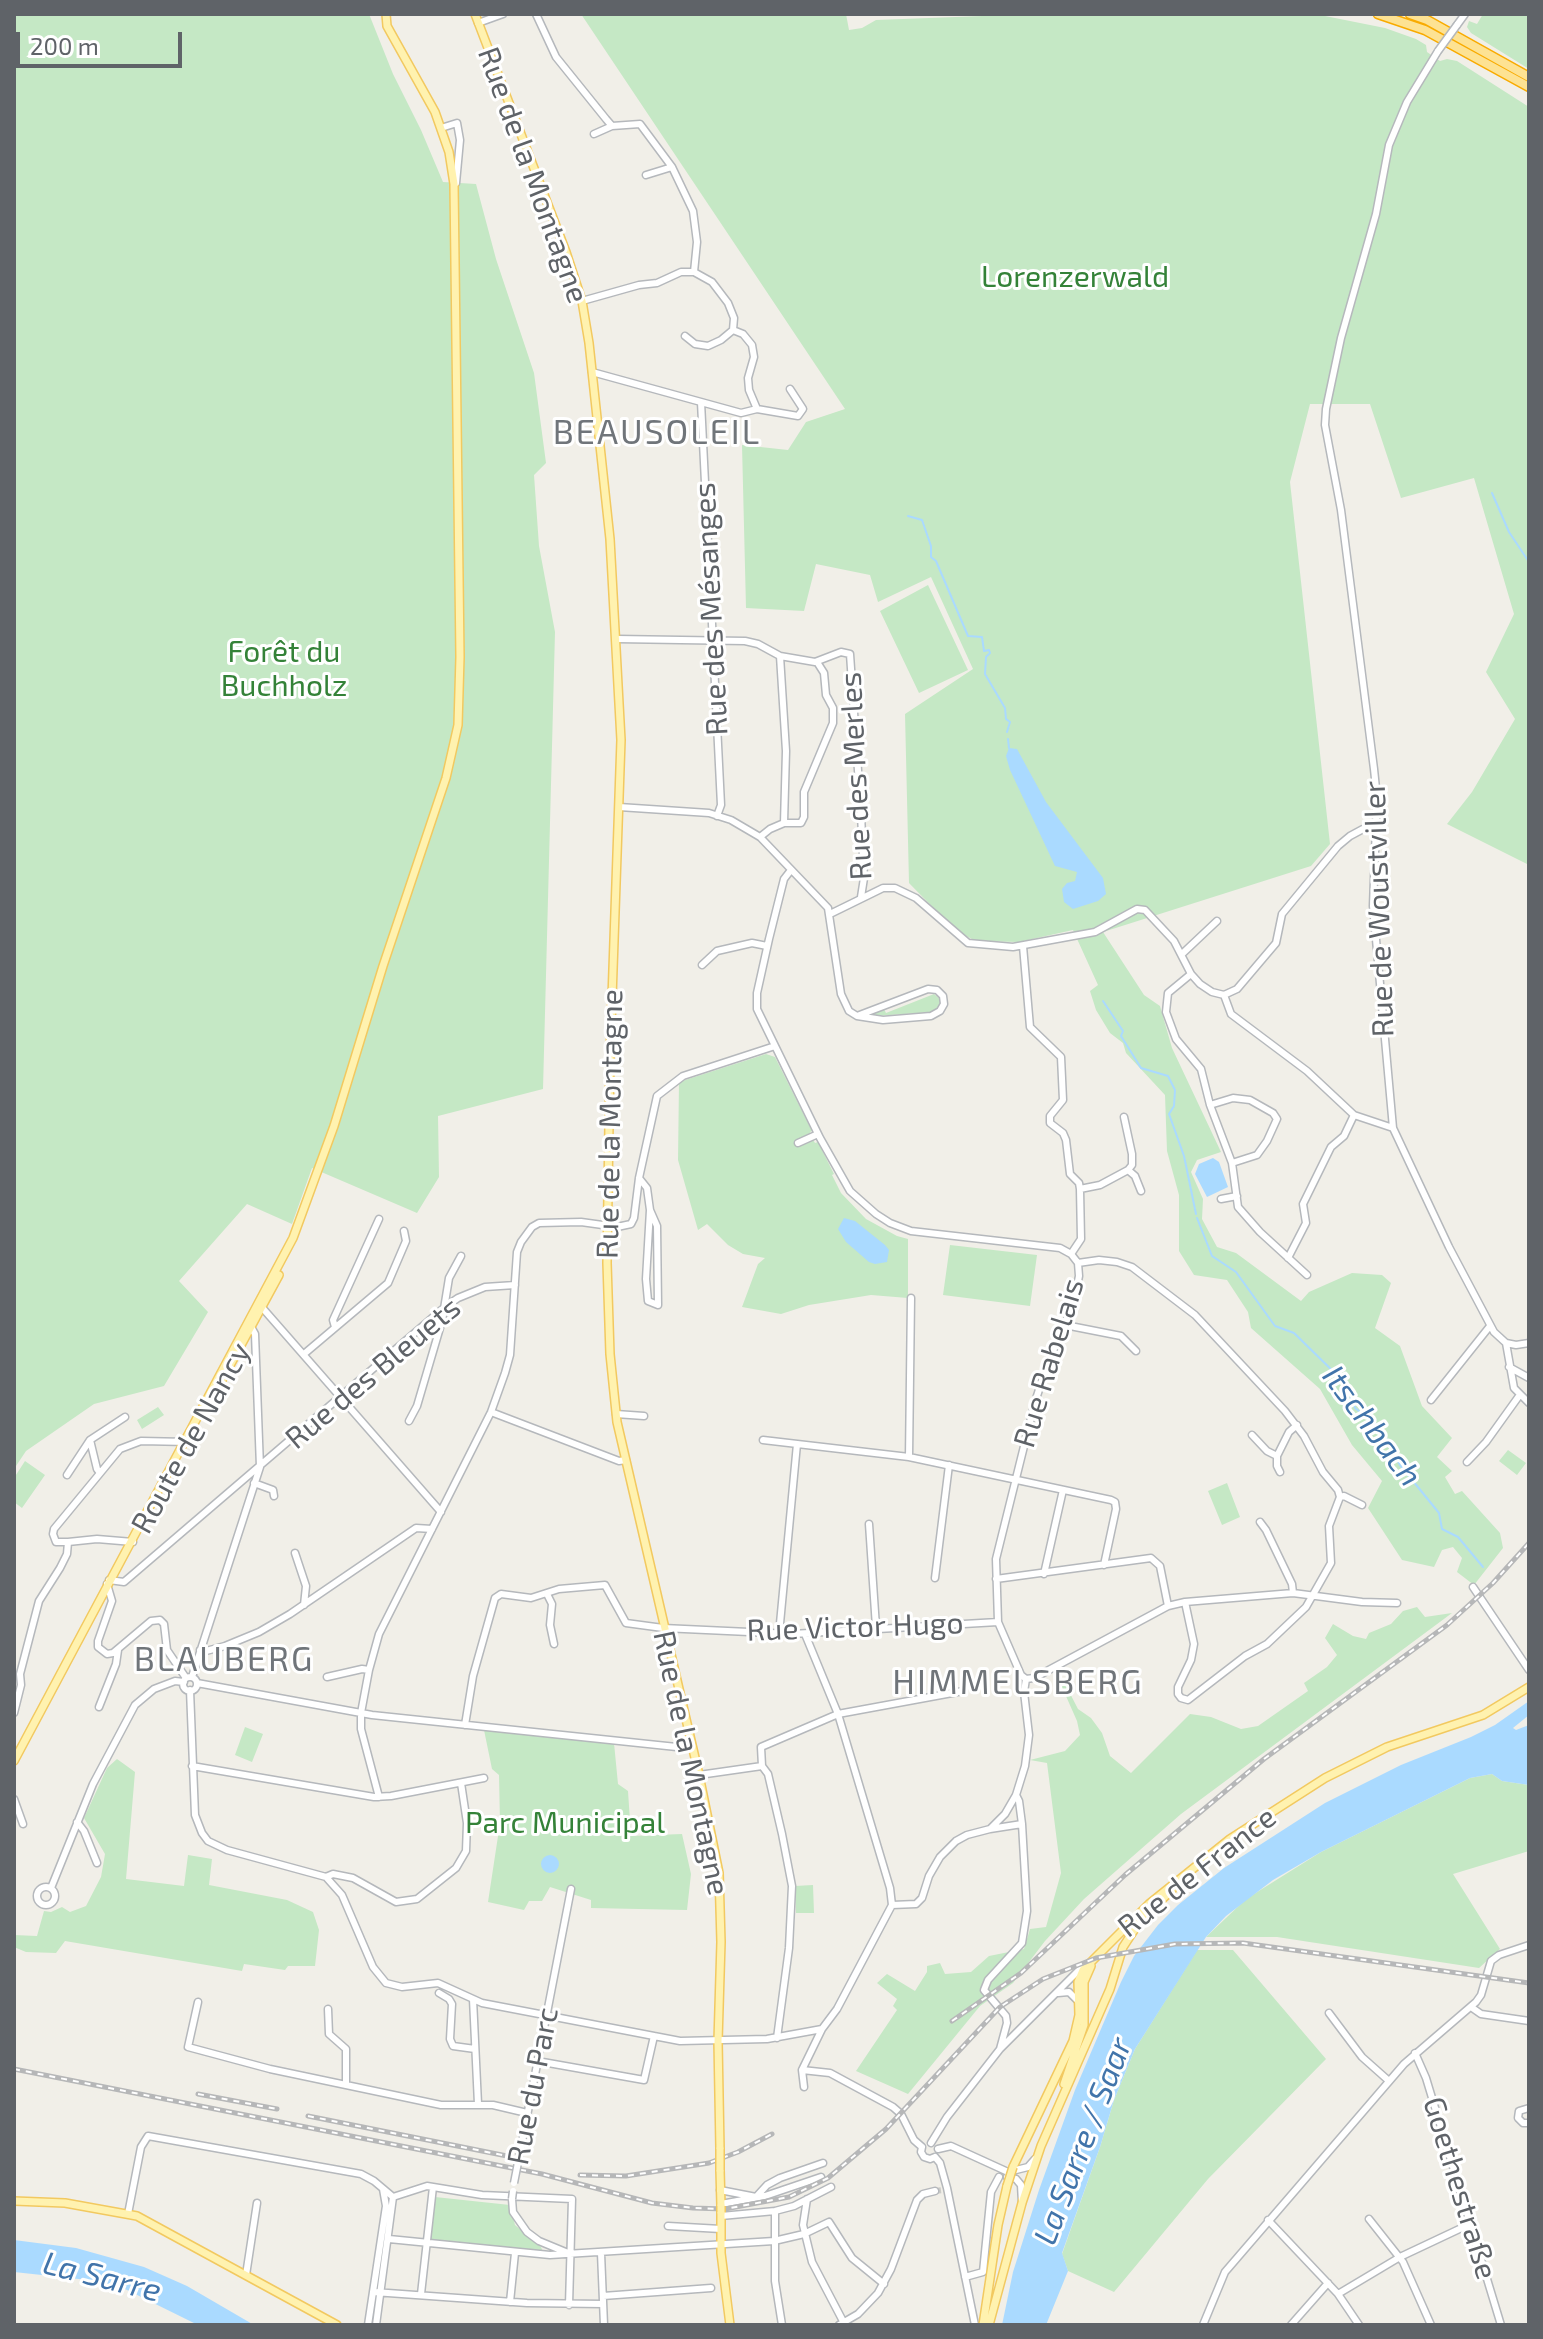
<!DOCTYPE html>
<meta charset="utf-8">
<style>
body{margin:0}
#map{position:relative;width:1543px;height:2339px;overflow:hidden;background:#f1efe8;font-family:"Exo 2",sans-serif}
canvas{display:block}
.frame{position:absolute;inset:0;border:16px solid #5f6368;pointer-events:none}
.scale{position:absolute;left:16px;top:32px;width:166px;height:36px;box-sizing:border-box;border:4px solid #5f6368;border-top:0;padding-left:10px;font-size:24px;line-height:28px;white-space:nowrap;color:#5f6368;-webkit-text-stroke:6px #fff;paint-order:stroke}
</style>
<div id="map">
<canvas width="1543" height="2339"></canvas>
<div class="frame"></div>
<div class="scale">200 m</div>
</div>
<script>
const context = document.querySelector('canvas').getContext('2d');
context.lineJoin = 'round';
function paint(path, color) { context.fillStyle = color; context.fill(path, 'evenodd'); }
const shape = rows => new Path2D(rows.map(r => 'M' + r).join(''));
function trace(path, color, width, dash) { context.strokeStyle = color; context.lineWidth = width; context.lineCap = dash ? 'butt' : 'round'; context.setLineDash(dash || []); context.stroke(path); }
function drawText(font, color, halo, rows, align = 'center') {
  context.font = font + ' "Exo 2",sans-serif'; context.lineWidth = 6; context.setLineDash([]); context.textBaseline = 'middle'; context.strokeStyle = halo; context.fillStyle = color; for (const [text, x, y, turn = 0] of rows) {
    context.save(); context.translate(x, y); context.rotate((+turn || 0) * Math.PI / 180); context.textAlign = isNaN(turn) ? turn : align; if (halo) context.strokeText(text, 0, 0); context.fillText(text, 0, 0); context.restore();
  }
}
const green = shape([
 [14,14,369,14,393,74,421,130,443,182,476,184,496,259,534,373,546,463,534,475,539,546,555,632,543,1089,438,1116,439,1177,417,1213,312,1168,292,1224,247,1204,179,1281,208,1312,164,1386,94,1404,26,1451,14,1469],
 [581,14,846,14,849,30,862,28,876,20,1035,14,1325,16,1385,28,1416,39,1426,45,1427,52,1440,61,1447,59,1457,61,1529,107,1529,865,1447,824,1472,792,1515,719,1486,672,1514,614,1474,478,1401,498,1370,404,1310,404,1290,482,1330,844,1311,866,1103,932,1144,995,1160,1006,1172,1048,1221,1152,1197,1160,1191,1172,1203,1199,1202,1219,1217,1247,1236,1253,1301,1301,1309,1292,1352,1273,1382,1275,1391,1283,1375,1328,1400,1346,1422,1406,1452,1438,1437,1457,1452,1471,1445,1477,1455,1494,1462,1491,1500,1533,1503,1548,1474,1585,1457,1572,1462,1558,1453,1547,1442,1550,1434,1567,1402,1560,1368,1508,1382,1481,1352,1445,1320,1389,1251,1328,1248,1312,1227,1280,1194,1275,1179,1251,1179,1195,1167,1151,1165,1095,1126,1053,1123,1043,1110,1033,1096,1010,1090,991,1098,985,1073,930,1019,942,976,941,956,931,909,883,905,714,973,669,931,577,878,602,870,575,816,564,804,611,746,608,742,445,788,450,806,422,845,409],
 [1483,14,1529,14,1529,69,1471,33,1467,27,1469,21,1477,24],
 [928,585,968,670,919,693,880,611],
 [934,994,940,999,940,1006,934,1012,874,1016,872,1014,884,1009,886,1013],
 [766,1054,775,1057,812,1131,810,1132,812,1138,815,1143,818,1142,834,1174,832,1175,841,1193,866,1219,897,1236,908,1239,908,1298,871,1295,809,1305,781,1314,742,1307,758,1264,765,1258,743,1254,728,1245,707,1224,698,1230,678,1160,679,1082],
 [950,1245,1037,1255,1030,1306,943,1295],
 [158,1407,164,1415,142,1429,137,1420],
 [1508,1450,1526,1463,1517,1475,1499,1461],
 [25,1461,45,1475,22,1508,14,1502,14,1478],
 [1227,1483,1240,1517,1222,1525,1208,1491],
 [1417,1607,1425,1617,1452,1613,1181,1814,1084,1899,1045,1941,1013,1983,980,2006,908,2094,856,2071,897,2010,893,2006,897,1999,877,1983,887,1974,915,1991,927,1972,927,1966,940,1963,945,1974,971,1972,989,1956,1024,1949,1030,1929,1046,1927,1061,1873,1047,1763,1030,1760,1065,1751,1080,1735,1077,1721,1058,1678,1061,1676,1078,1709,1091,1718,1102,1733,1110,1756,1131,1773,1190,1714,1211,1717,1241,1729,1258,1726,1308,1691,1304,1683,1327,1667,1337,1655,1325,1638,1333,1624,1353,1636,1366,1639,1369,1633,1391,1624,1403,1611],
 [245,1727,263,1734,252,1762,235,1755],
 [484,1730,614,1743,618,1784,628,1791,631,1836,682,1834,691,1874,687,1910,591,1908,591,1900,550,1887,542,1901,529,1901,524,1910,488,1902,500,1823,499,1775,492,1769],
 [117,1759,135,1772,126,1879,184,1886,188,1855,212,1859,209,1885,287,1900,313,1912,319,1930,315,1966,288,1966,285,1970,244,1964,242,1971,65,1941,56,1953,26,1952,14,1947,14,1935,37,1936,44,1911,51,1912,62,1907,70,1912,86,1906,101,1877,105,1854,84,1818,107,1768],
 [1492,1774,1502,1781,1529,1785,1529,1851,1453,1874,1500,1949,1479,1968,1277,1937,1206,1937,1246,1899,1321,1852,1470,1778],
 [813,1885,814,1913,796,1913,795,1886],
 [1197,1950,1233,1950,1326,2059,1208,2179,1114,2292,1068,2271,1062,2254,1100,2147,1114,2100,1135,2049],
 [435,2197,510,2205,515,2225,541,2247,543,2252,428,2240]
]);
const water = shape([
 [1009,748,1017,749,1046,802,1103,878,1106,894,1098,901,1073,909,1064,902,1062,889,1067,883,1075,881,1077,872,1055,866,1010,770,1006,756],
 [1213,1158,1219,1162,1228,1187,1207,1197,1195,1174,1199,1164],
 [844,1218,855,1221,885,1245,889,1250,887,1262,875,1264,869,1262,846,1242,838,1229],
 [1529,1701,1529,1715,1513,1728,1516,1730,1529,1725,1529,1785,1502,1781,1492,1774,1470,1778,1321,1852,1273,1880,1226,1916,1206,1937,1135,2049,1114,2100,1100,2147,1062,2253,1068,2271,1046,2325,1002,2325,1013,2272,1039,2190,1075,2090,1121,1982,1134,1956,1158,1925,1178,1905,1224,1868,1325,1803,1401,1765,1471,1737,1495,1725],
 '541 1864a9 9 0 1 1 18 0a9 9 0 1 1-18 0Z',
 [14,2240,76,2248,144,2267,187,2286,254,2325,198,2325,125,2289,88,2280,14,2272]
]);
const stream = shape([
 [1492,493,1509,532,1529,562],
 [908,516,922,520,931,546,931,557,936,561,968,636,982,637,984,651,989,650,990,653,986,657,985,674,1005,708,1006,719,1010,722,1007,732],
 [1008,739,1009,748],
 [1103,1001,1123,1031,1121,1036,1141,1068,1168,1076,1175,1090,1174,1106,1169,1114,1184,1156,1196,1214],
 [1197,1218,1212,1256,1236,1272,1275,1326,1294,1333,1345,1383,1355,1408,1381,1428,1400,1465,1439,1513,1442,1529,1458,1537,1483,1567]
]);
const minorTunnel = shape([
 [935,2191,943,2190]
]);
const minor = shape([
 [536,14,556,57,606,119,612,126,640,124,672,167,693,211,697,242,694,272],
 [478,23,503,14],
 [1457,25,1465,14],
 [1438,51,1407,102,1389,145,1376,214,1341,338,1326,409,1325,425,1341,510,1374,769,1377,798,1373,906,1393,1128,1449,1247,1494,1332,1506,1343,1516,1345,1529,1343],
 [441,128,457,123,460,140,456,183],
 [594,134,612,126],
 [646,175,672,167],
 [582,301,639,285,657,283,681,272,694,272,712,282,728,303,734,318,733,330,743,334,752,345,754,357,748,378,749,390,757,409],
 [685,336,695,344,708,346,721,340,733,330],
 [592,372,741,413,757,409,798,416,803,409,790,389],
 [701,402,721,805,717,816],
 [617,639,745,641,758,644,780,656,815,662,841,652,850,654,861,814,864,878,861,897],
 [619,807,709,813,731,820,760,837,828,908,841,994,849,1011,857,1016,883,1020,931,1016,940,1011,944,1004,943,996,937,990,928,989,857,1016],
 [784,823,801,823,804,817,804,792,833,723,833,708,826,695,824,673,817,662],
 [760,837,770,829,784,823,786,751,780,656],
 [791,870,784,879,769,939,757,993,757,1009,820,1138,850,1191,876,1214,890,1223,911,1231,1060,1248,1071,1254,1078,1263,1079,1276,1073,1306,1048,1362,1035,1402,996,1559,998,1622,1021,1675,1026,1679,1024,1692,1029,1735,1025,1766,1016,1795,1005,1814,990,1829,967,1835,956,1841,940,1857,929,1876,922,1898,916,1904,892,1905],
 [830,914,883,888,895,888,916,898,968,943,1013,947,1095,932,1137,909,1145,910,1174,941,1191,974,1200,984,1212,992,1224,995,1237,989,1276,943,1282,914,1338,846,1350,836,1363,829,1376,829],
 [1023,946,1030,1027,1061,1057,1063,1100,1050,1116,1050,1123,1063,1133,1066,1140,1070,1174,1079,1183,1080,1189,1081,1239,1071,1254],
 [1182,954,1217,921],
 [702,965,717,951,752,943,767,946],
 [1191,974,1168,993,1166,1012,1176,1039,1201,1069,1210,1105,1232,1163,1238,1207,1260,1232,1307,1275],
 [1224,995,1231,1014,1307,1071,1354,1115,1393,1128],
 [1210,1105,1233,1098,1250,1100,1273,1113,1277,1119,1267,1141,1257,1155,1232,1163],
 [1124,1117,1132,1154,1132,1165,1128,1170],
 [798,1143,818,1134],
 [639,1178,647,1188,650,1210,657,1226,658,1305,648,1301,646,1279,650,1210],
 [1080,1189,1100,1185,1128,1170,1135,1176,1141,1191],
 [1221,1199,1237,1196],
 [1288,1258,1306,1223,1303,1204,1331,1147,1344,1136,1354,1115],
 [1078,1263,1099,1260,1117,1262,1132,1267,1195,1315,1285,1411,1304,1436,1323,1472,1338,1490,1340,1497,1329,1526,1331,1563,1306,1607,1267,1644,1245,1656,1188,1700,1181,1698,1178,1694,1178,1687,1191,1660,1194,1644,1185,1602],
 [259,1304,441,1512],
 [1065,1325,1121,1336,1136,1351],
 [335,1327,333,1320,379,1219],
 [1506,1343,1514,1388,1529,1403],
 [304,1354,388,1283,406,1241,404,1231],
 [1509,1367,1529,1378],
 [1431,1400,1490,1326],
 [491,1412,619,1461,626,1460],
 [616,1414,644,1416],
 [409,1421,417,1406,442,1321,449,1278,461,1256],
 [1252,1435,1267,1451,1277,1456],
 [763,1440,909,1457,1111,1500,1115,1502,1116,1509,1104,1565],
 [909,1457,911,1298],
 [1467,1462,1486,1442,1519,1396],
 [1280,1472,1277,1466,1277,1456,1289,1432,1297,1425],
 [100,1473,97,1469,90,1440,125,1417],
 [67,1475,90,1440],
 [254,1483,273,1490,274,1496],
 [1340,1497,1344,1496,1362,1505],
 [1260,1522,1266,1530,1292,1584,1293,1593],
 [869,1524,876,1627],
 [68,1542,56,1542,53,1534,54,1529,120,1449,141,1441,188,1442],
 [295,1553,306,1586,304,1605],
 [1044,1574,1063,1490],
 [935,1578,949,1465],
 [996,1579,1151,1558,1160,1566,1168,1606],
 [109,1580,124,1582,445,1307,458,1298,485,1287,515,1285],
 [107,1584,112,1601,98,1641,98,1647,107,1654,113,1653,151,1621,160,1620,164,1624,167,1650,186,1678],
 [1473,1587,1529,1670],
 [547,1594,552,1604,550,1625,554,1644],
 [779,1634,797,1444],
 [200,1650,206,1651,225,1646,259,1632,290,1614,416,1528,432,1529],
 [192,1677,260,1467,255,1334,250,1325],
 [327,1677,362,1669,369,1670],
 '183 1684a7 7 0 1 1 14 0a7 7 0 1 1-14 0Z',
 [1026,1679,1034,1678,1168,1606,1185,1602,1293,1593,1362,1602,1397,1603],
 [197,1683,372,1715,686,1748,692,1746],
 [190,1690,195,1815,202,1833,208,1841,227,1850,326,1877,342,1895,373,1967,386,1983,402,1987,438,1983,482,2003,680,2041,767,2039,822,2029,837,2009,892,1905,890,1888,838,1714,805,1634],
 [99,1707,116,1664,118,1650],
 [14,1713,21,1685,20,1674,39,1601,60,1568,67,1554,68,1542,97,1539,133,1542],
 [465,1725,473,1676,495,1598,501,1594,531,1598,559,1589,605,1585,626,1623,663,1628,792,1634,998,1622],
 [192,1766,374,1797,391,1796,484,1778],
 [762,1766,768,1774,782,1834,792,1886,789,1948,777,2038],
 [699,1775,762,1766,761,1747,838,1714,963,1691],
 [379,1797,361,1729,361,1713,369,1670,379,1634,491,1412,505,1373,510,1355,517,1252,521,1242,532,1227,539,1223,581,1222,617,1227,631,1224,634,1218,639,1178,657,1096,683,1076,775,1046],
 [14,1799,23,1824],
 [77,1822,84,1831,97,1863],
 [990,1829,1022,1824],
 [326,1877,333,1874,353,1878,396,1902,417,1899,456,1868,466,1851,467,1823,461,1783],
 '37 1896a9 9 0 1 1 18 0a9 9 0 1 1-18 0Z',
 [51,1888,93,1784,135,1705,154,1689,175,1681,184,1682],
 [439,1993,449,1999,452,2004,450,2039,453,2046,475,2049],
 [1058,1993,1069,1992,1078,2001],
 [473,1999,478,2104],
 [198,2002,188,2047,270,2069,441,2105,493,2105,527,2113],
 [1471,2007,1481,2014,1529,2021],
 [328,2009,329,2034,346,2049,346,2083],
 [1329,2013,1362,2057,1389,2081],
 [1000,2049,1007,2023,1006,2016,984,1990,988,1980,1022,1943,1027,1911,1022,1824,1019,1801,1016,1795],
 [1415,2053,1426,2078,1501,2325],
 [537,2061,644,2080,654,2036],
 [802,2070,830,2073,893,2107,901,2114,914,2140,922,2147],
 [804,2087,802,2070,822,2029],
 [1529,2108,1519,2111,1518,2118,1523,2123,1529,2123],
 [522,2142,571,1889],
 [931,2143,947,2117,1000,2049,1083,1966],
 [922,2147,921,2152,924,2157,930,2159,935,2157],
 [938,2149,951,2146,1008,2172,1028,2167,1035,2159],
 [935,2157,940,2163,947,2188,975,2325],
 [1007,2177,1016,2179,1021,2185,1022,2203],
 [720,2190,756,2197],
 [393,2197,427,2186,482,2195,572,2199,569,2305],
 [756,2197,767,2185,780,2178,823,2163],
 [512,2199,513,2212,527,2232,539,2241,568,2253],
 [807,2199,803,2225,812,2262,845,2325],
 [721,2204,765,2196,821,2177],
 [775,2211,775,2281,782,2325],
 [128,2214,141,2147,148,2136,361,2174,374,2181,393,2197],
 [721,2216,775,2211,794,2206,831,2187],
 [1369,2219,1403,2262,1431,2325],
 [1268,2220,1338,2294,1359,2325],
 [668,2226,721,2229],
 [389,2239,550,2255,774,2241,804,2234,829,2222,852,2258,884,2284],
 [601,2253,604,2325],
 [246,2275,257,2203],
 [965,2277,983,2272,991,2192,999,2177],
 [374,2292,527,2303,603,2304],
 [421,2294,433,2187],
 [1338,2294,1400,2257,1470,2224],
 [603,2296,711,2288],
 [510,2302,515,2253],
 [368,2325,386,2206,383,2189],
 [376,2325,393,2197],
 [839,2325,858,2314,878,2293,891,2269,917,2200,923,2194,935,2191],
 [1203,2325,1225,2272,1404,2064,1476,2002,1481,1995,1491,1961,1499,1955,1529,1945],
 [1291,2325,1328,2283]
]);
const major = shape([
 [475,14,566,252,582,301,589,343,610,539,621,740,610,1055,607,1263,610,1354,617,1422,699,1775,719,1873,721,1942,718,2041,720,2149],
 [216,1391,279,1275],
 [14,1761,293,1238,334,1126,383,966,446,778,458,725,460,657,454,184,449,152,435,112,387,26,386,14],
 [1064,2084,1084,2025,1084,1982,1091,1966],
 [1013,2167,1073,2041,1079,2015,1078,1982,1083,1970,1149,1904,1230,1839,1325,1778,1387,1747,1483,1715,1529,1687],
 [720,2170,721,2206],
 [14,2201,65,2203,137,2216,337,2325],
 [721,2212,721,2253,730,2325],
 [983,2325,998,2225,1007,2186],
 [989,2325,1022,2203,1041,2146,1110,1989,1123,1947,1142,1918,1172,1890]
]);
const highway = shape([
 [1378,14,1425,30,1529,87],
 [1410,14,1427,20,1529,77]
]);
const rail = shape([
 [952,2021,1021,1973,1125,1875,1264,1759,1447,1625,1493,1583,1529,1543],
 [14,2069,542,2174,652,2203,693,2208,725,2209,789,2197,828,2178,886,2129,1000,2007,1043,1979,1096,1958,1175,1944,1243,1943,1529,1983],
 [198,2094,277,2109],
 [308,2116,512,2157],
 [580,2175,626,2176,709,2163,738,2152,772,2134]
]);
const minorBridge = shape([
 [1438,51,1457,25],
 [514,2183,522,2142],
 [512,2199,513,2191]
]);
const majorBridge = shape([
 [720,2149,720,2170],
 [1007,2186,1013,2167],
 [721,2206,721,2212]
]);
const streetNames = [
 ["Rue de la Montagne",533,175,70],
 ["Rue des Mésanges",711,609,-93],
 ["Rue des Merles",856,776,-93],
 ["Rue de Woustviller",1379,909,-92],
 ["Rue de la Montagne",610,1124,-89],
 ["Rue Rabelais",1049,1363,-73],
 ["Rue des Bleuets",373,1373,-40],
 ["Route de Nancy",191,1438,-61],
 ["Rue Victor Hugo",855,1627,-2],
 ["Rue de la Montagne",691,1763,78],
 ["Rue de France",1197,1872,-38],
 ["Rue du Parc",533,2086,-79],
 ["Goethestraße",1460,2188,73]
];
const parkNames = [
 ["Lorenzerwald",1075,277],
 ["Forêt du",284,652],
 ["Buchholz",284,686],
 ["Parc Municipal",565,1823]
];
const waterNames = [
 ["Itschbach",1372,1426,53],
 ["La Sarre / Saar",1083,2141,-69],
 ["La Sarre",102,2277,14]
];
const quarterNames = [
 ["BEAUSOLEIL",657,433],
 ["BLAUBERG",224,1660],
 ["HIMMELSBERG",1018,1683]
];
paint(green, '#c5e8c5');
paint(water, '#aadaff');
trace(stream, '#aadaff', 2);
trace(minorTunnel, '#ccccc8', 6, [6, 3]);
trace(minor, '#b5b8bc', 9);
trace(major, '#f2c960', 10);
trace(highway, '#f9ab00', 11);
trace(minor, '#fff', 6);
trace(major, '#fff2af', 7);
trace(highway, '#fde293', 8);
trace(rail, '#b6b7b8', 5);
trace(rail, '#fff', 2, [6]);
trace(minorBridge, '#b5b8bc', 9, []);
trace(majorBridge, '#f2c960', 10, []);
trace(minorBridge, '#fff', 6);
trace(majorBridge, '#fff2af', 7);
drawText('30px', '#5f6368', '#fff', streetNames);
drawText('30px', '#348238', '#fff', parkNames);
drawText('italic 32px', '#4174aa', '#fff', waterNames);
context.letterSpacing = '2px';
drawText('34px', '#70757a', '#fff', quarterNames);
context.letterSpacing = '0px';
</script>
